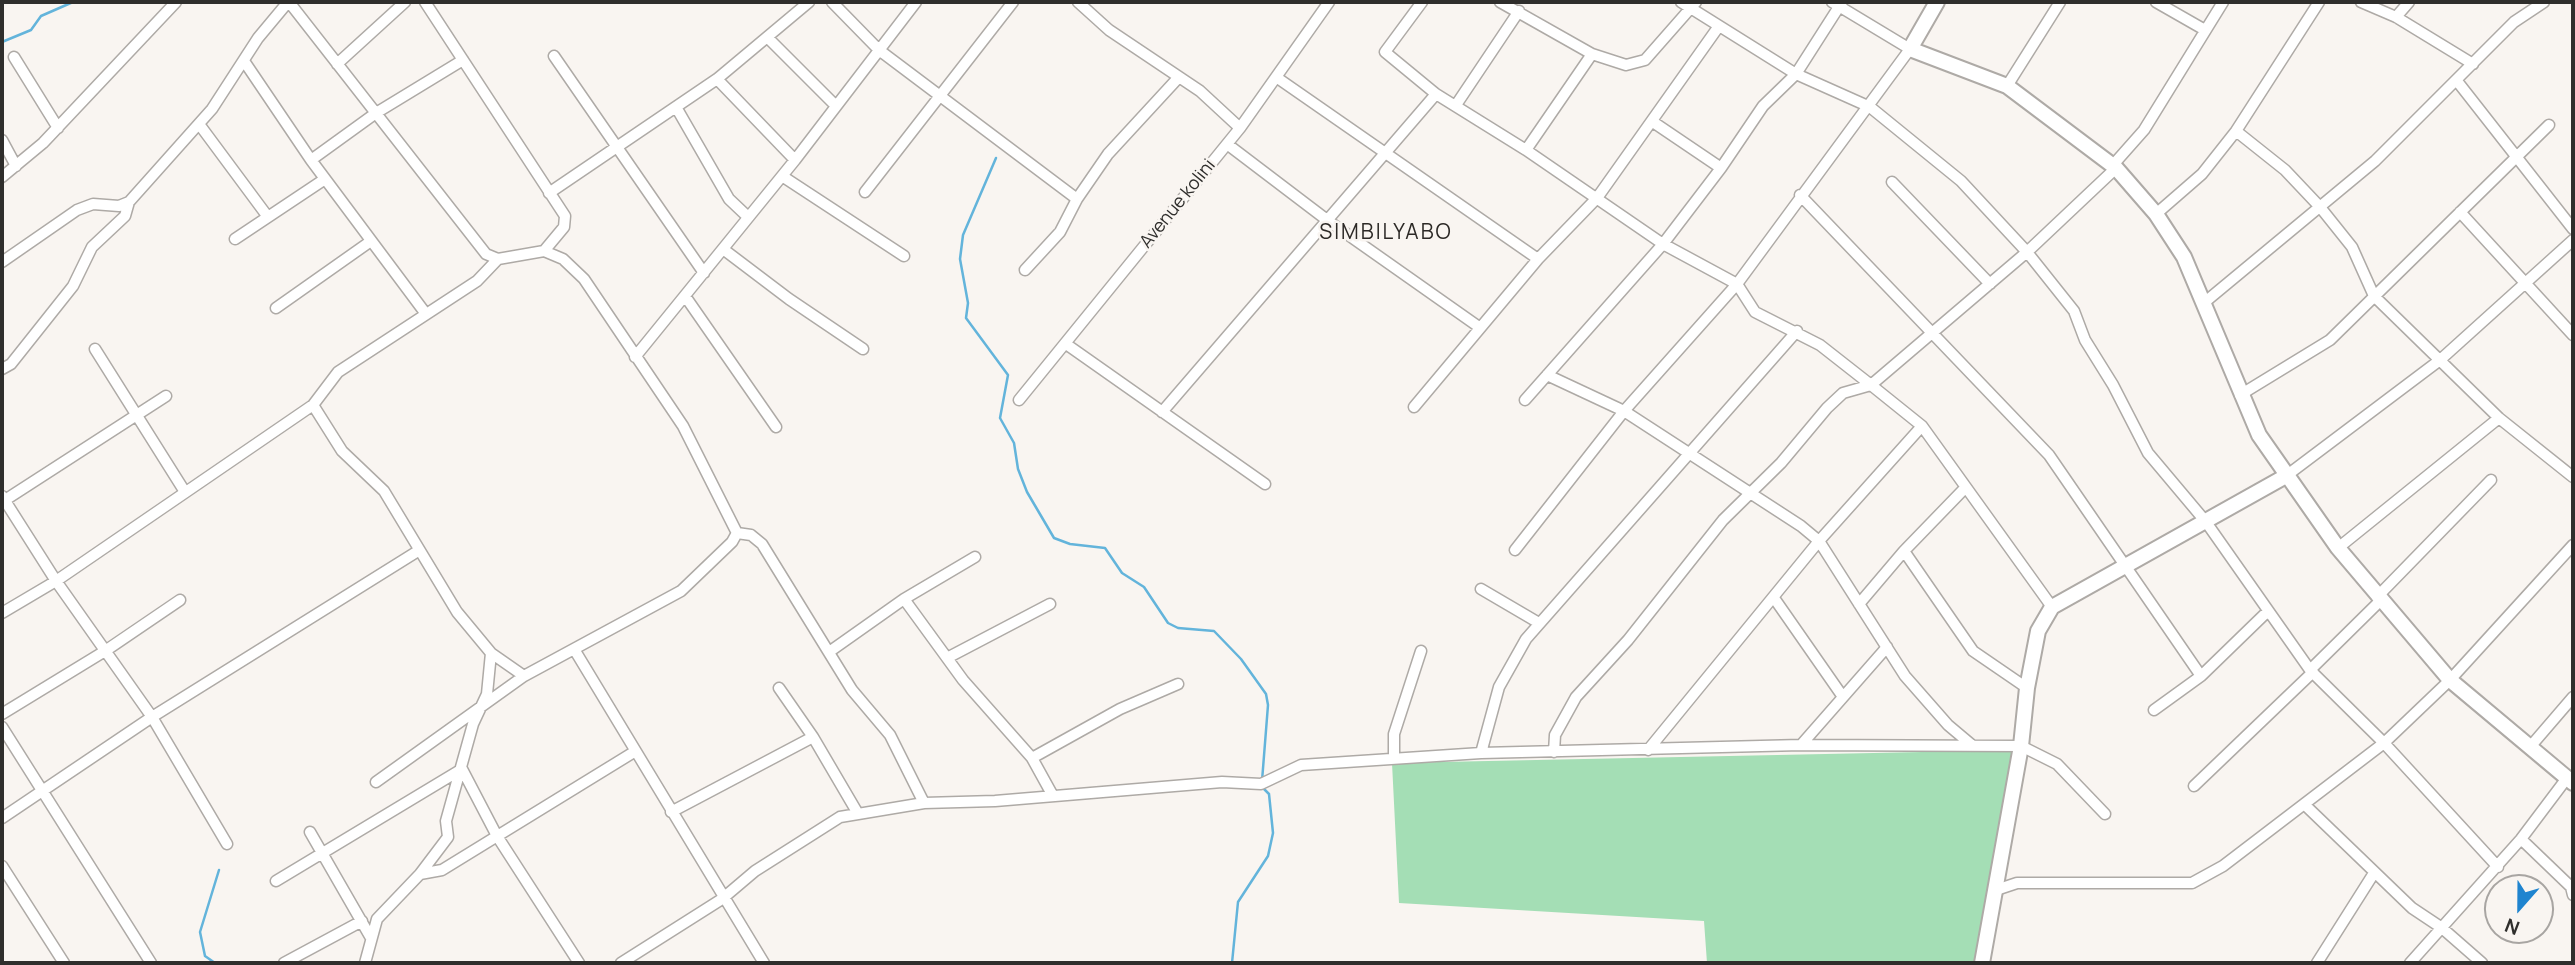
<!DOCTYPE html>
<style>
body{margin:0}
#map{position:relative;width:2575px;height:965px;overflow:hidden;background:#f9f5f1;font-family:Manrope,sans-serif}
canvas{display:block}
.frame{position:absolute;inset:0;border:4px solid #2f2e2c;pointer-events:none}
.north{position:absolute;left:2484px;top:874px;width:70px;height:70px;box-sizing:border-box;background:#f9f5f1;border:2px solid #a8a5a2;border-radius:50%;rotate:201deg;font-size:19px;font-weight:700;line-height:28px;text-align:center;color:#2f2e2c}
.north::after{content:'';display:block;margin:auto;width:24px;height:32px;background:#1f84cf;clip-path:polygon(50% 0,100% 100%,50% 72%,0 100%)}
</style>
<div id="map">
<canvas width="2575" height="965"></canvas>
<div class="frame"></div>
<div class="north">N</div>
</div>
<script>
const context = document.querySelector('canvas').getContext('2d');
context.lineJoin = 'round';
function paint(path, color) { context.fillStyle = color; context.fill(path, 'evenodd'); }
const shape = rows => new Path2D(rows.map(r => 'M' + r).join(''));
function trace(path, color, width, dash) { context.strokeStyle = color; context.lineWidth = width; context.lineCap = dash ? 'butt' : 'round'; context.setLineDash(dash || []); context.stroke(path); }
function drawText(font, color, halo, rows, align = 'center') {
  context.font = font + ' Manrope,sans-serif'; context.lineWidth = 5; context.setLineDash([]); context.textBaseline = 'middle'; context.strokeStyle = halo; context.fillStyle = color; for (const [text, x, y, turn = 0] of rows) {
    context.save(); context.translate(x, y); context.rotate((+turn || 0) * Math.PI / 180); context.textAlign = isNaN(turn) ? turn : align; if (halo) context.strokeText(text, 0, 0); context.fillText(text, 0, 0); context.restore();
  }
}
const green = shape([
 [2018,750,1974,963,1707,963,1704,921,1399,903,1392,763]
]);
const stream = shape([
 [2,42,31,30,41,16,73,2],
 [996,158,963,235,960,259,968,303,966,318,1008,375,1000,418,1014,443,1018,469,1027,492,1054,538,1070,544,1105,548,1122,573,1144,587,1168,623,1178,628,1214,631,1241,659,1266,694,1268,705,1262,781],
 [215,963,205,956,200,932,219,870],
 [1232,963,1238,902,1268,856,1273,833,1269,794,1262,787]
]);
const street = shape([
 [289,2,486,254,498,259,544,251,563,259,584,279,683,426,737,533,732,542,681,591,524,676,376,782],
 [425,2,565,216,564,227,544,251],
 [832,2,879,50,1077,199],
 [1078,2,1109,30,1200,91,1240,128],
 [1422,2,1385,52,1436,94,1526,150,1663,244,1737,284,1755,312,1820,345,1871,385,1922,426,2052,607],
 [1500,2,1592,54,1626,65,1645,60,1696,2],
 [1681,2,1796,74,1870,107,1961,181,2027,252,2074,311,2085,340,2113,385,2148,453,2206,522,2310,670,2384,743,2498,867],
 [2156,2,2205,30],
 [2361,2,2396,17,2473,64],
 [2396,17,2409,2],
 [768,38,836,106],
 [554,56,704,273],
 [14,57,58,128],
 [244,61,311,160,426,314],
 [337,64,405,2],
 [1276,77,1538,259],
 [717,79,795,160],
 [2457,81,2573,229],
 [2007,86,2060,2],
 [1456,105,1519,11],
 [676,107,729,199,748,217],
 [1653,122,1721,168],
 [199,124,268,217],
 [2236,131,2285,170,2320,207,2352,247,2374,296,2499,418,2573,477],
 [2,140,16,166],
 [1227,144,1327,220,1479,327],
 [1526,150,1592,54],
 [311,160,376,113,463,60],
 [2113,165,2144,130,2223,2],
 [782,176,904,256],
 [2,177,43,143,176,2],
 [1892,182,1990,284],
 [865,192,1013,2],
 [549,193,717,79,809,2],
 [1800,195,2049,455,2201,676],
 [2460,212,2573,335],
 [2156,214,2202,174,2236,131,2319,2],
 [235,239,325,179],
 [723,249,789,299,863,349],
 [2,262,77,210,93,204,119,206,129,202,212,109,258,38,288,2],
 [1025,270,1060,232,1077,199,1108,154,1179,77],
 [685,296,776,427],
 [2205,302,2375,161,2514,22,2544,2],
 [276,308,371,241],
 [1066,344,1265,484],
 [95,349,185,492],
 [635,357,795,160,916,2],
 [2,369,11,364,73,286,92,247,125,216,129,202],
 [1547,375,1624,411,1801,526,1819,541,1905,676,1948,725,1973,746],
 [2240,395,2330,340,2549,125],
 [1019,400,1240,128,1329,2],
 [1525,400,1663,244,1721,168,1763,106,1796,74,1842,2],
 [313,405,342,451,384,491,457,612,491,653,524,676],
 [1414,407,1538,259,1597,198,1719,26],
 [1162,412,1436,94],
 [2286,476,2440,360,2573,240],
 [2,496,56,581,152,717,227,844],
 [2,502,166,396],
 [737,533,751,535,762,544,852,690,890,735,924,803],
 [2338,548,2499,418],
 [1515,550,1624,411,1737,284,1910,49,1832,2],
 [1904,551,1973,651,2027,688],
 [1481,589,1539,623],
 [2377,597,2491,480],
 [1774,598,1843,697],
 [904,599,963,680,1032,758,1053,796],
 [1859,604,1904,551,1965,488],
 [2,613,56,581,313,405,338,372,477,281,498,259],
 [574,649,764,963],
 [829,652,904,599,975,557],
 [947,658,1050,604],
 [2310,670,2380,601],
 [779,688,813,737,857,812],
 [2154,710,2201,676,2268,611],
 [2,714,105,651,180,600],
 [2,727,151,963],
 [1801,745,1887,647],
 [2530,747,2573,697],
 [1648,750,1819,541,1922,426],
 [1554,752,1555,735,1576,697,1628,640,1723,520,1781,463,1827,408,1843,393,1871,385,2027,252,2116,168],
 [1481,753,1499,687,1526,639,1797,331],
 [1394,757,1394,734,1421,651],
 [1032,758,1120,709,1178,684],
 [2194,786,2313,672],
 [2305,805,2412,908,2442,928,2482,963],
 [671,812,813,737],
 [2,818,152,717,418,551],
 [310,832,371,938],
 [2521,839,2571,887,2573,895],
 [2,866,64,963],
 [420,874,442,870,634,752],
 [276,881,462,769,497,836,579,963],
 [1996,890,2017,883,2192,883,2223,866,2384,743,2450,680,2573,545],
 [284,963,362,921],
 [365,963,377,919,420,874,448,837,446,821,473,724,487,694,491,653],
 [621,963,722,899,755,871,840,817,924,803,995,801,1222,782,1261,784,1301,765,1481,753,1801,745,2021,746,2057,764,2105,814],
 [2317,963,2374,873],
 [2410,963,2521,839,2567,778]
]);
const secondary = shape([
 [1937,2,1910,49,2007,86,2116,168,2156,214,2184,257,2259,435,2338,548,2450,680,2573,783],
 [1982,963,2021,746,2027,688,2038,631,2052,607,2286,476]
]);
const streetNames = [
 ["Avenue kolini",1178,204,-51]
];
const quarterNames = [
 ["SIMBILYABO",1386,233]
];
paint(green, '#a4deb5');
trace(stream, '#63b4db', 2.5);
trace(street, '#aeaaa6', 13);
trace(secondary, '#aeaaa6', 18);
trace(street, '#fff', 10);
trace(secondary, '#fff', 14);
drawText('18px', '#2f2e2c', '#f9f5f1', streetNames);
context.letterSpacing = '2px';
drawText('21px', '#2c2926', '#f9f5f1', quarterNames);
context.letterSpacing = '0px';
</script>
